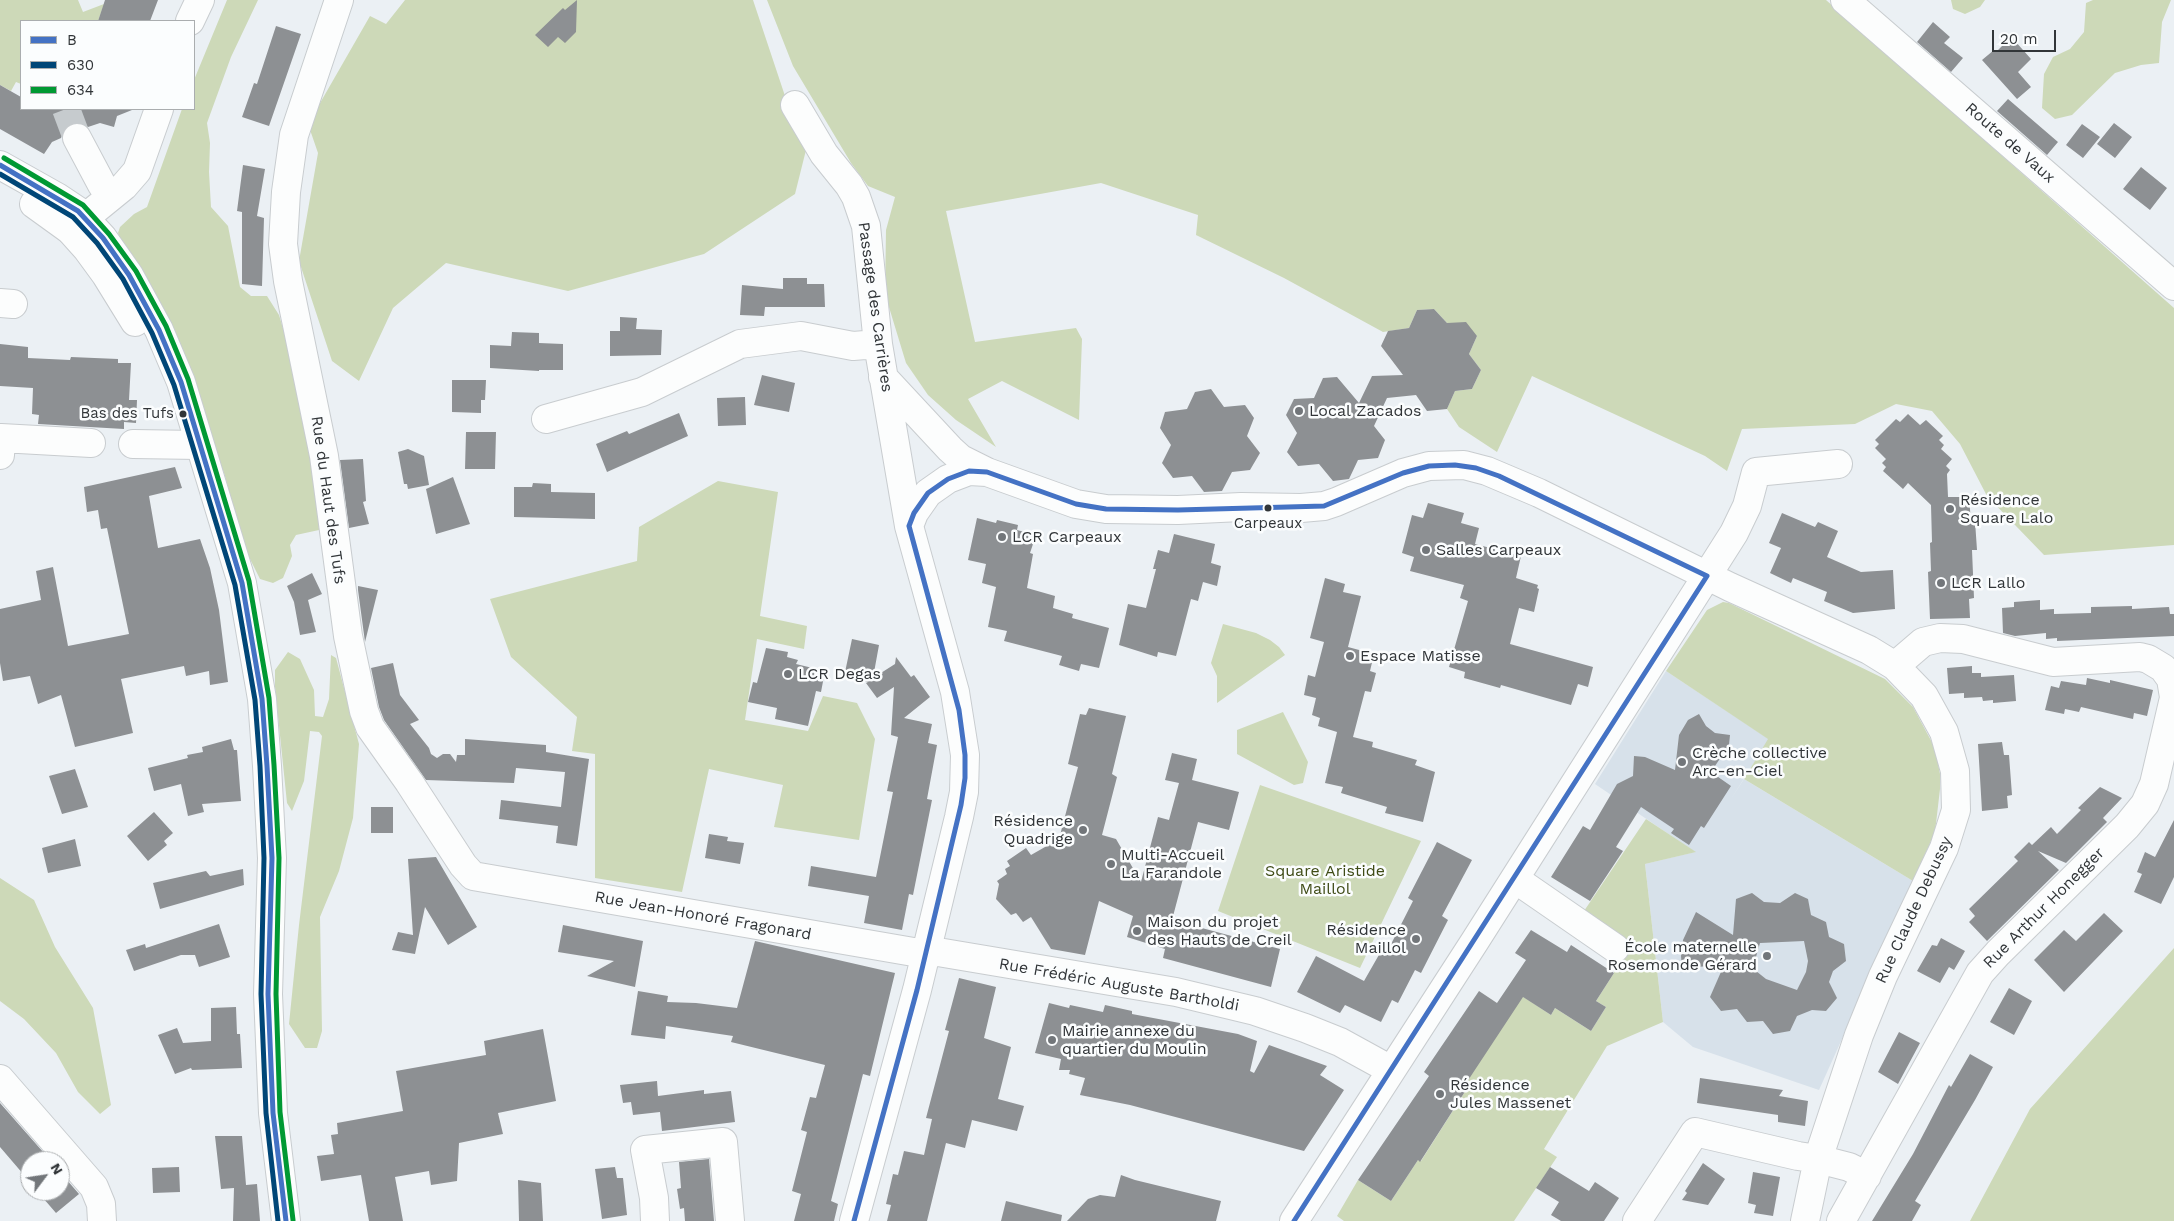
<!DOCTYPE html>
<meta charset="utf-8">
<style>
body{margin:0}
#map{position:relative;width:2174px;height:1221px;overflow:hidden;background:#ebf0f4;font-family:"Work Sans",sans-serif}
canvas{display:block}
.legend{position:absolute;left:20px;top:20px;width:175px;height:90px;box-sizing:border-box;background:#fbfdfe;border:1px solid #aaadaf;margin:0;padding:6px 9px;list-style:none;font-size:15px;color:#313538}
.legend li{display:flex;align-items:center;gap:10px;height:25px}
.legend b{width:25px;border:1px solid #aaadaf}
.north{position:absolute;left:20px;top:1151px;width:50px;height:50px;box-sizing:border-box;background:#fbfdfe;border:1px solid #aaadaf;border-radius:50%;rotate:59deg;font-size:14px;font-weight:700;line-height:20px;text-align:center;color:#313538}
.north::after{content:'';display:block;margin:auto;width:18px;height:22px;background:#72767a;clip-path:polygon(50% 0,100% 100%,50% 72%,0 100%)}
.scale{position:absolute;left:1992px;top:30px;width:64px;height:22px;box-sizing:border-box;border:2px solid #313538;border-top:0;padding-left:6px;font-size:15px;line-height:18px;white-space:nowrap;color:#313538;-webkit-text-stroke:4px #fbfdfe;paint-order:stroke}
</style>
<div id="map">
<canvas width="2174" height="1221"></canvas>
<ul class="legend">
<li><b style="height:6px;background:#4472c4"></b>B</li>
<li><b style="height:6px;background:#004677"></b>630</li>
<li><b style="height:6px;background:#093"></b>634</li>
</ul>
<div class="north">N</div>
<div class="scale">20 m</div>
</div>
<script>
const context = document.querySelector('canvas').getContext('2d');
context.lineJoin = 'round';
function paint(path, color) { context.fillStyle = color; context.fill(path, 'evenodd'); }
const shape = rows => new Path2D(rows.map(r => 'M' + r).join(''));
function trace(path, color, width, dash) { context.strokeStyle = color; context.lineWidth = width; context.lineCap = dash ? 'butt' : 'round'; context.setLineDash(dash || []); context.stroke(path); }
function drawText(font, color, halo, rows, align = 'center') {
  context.font = font + ' "Work Sans",sans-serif'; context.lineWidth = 5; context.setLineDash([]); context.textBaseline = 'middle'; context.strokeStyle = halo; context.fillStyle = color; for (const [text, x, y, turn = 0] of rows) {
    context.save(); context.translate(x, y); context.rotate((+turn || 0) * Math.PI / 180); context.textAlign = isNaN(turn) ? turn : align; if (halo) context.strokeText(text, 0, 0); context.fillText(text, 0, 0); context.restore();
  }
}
const built = shape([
 [1666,671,1769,739,1731,799,1744,779,1913,881,1819,1090,1693,1047,1663,1022,1645,864,1695,852,1595,784]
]);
const green = shape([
 [0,0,78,0,83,12,104,4,98,21,21,21,21,84,16,82,11,91,0,85],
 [227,0,258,0,231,57,207,123,210,143,209,172,211,207,228,226,240,287,251,296,267,296,279,315,288,345,317,474,319,530,296,535,290,545,292,556,283,578,273,583,260,579,246,551,224,473,203,421,118,233,120,227,134,214,147,207,182,109,194,109,194,80],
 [405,0,753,0,794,123,806,150,795,194,704,254,568,291,446,263,393,308,359,381,332,361,299,261,318,153,308,124,370,16,386,24],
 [767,0,1826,0,2174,308,2174,545,2044,555,1987,496,1960,444,1932,411,1896,404,1855,424,1742,429,1727,471,1705,456,1532,376,1497,452,1459,427,1447,409,1455,391,1472,389,1481,370,1469,354,1477,336,1447,323,1434,309,1417,310,1409,328,1383,332,1284,278,1196,235,1198,215,1101,183,946,211,975,342,1076,328,1082,339,1079,420,1002,381,968,399,996,447,956,420,928,395,906,363,885,294,886,230,895,197,868,186,851,163,793,66],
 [1951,0,1985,0,1980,7,1965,14,1953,9],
 [2093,0,2171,0,2162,22,2159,63,2141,65,2115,73,2072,115,2055,119,2042,108,2044,74,2053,57,2070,49,2084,32,2086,3],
 [718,481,778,492,760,616,807,626,804,649,757,639,745,720,808,731,823,696,857,703,875,739,859,840,774,827,783,785,709,769,682,892,595,878,595,754,572,751,577,717,511,657,490,599,637,561,639,527],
 [1723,602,1729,603,1885,679,1913,707,1935,748,1940,774,1940,789,1935,832,1913,881,1744,779,1768,739,1666,671,1707,610],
 [1223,624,1256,633,1270,640,1279,647,1285,655,1217,703,1217,676,1211,663],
 [288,652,300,659,314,690,315,716,323,717,329,699,331,655,336,658,359,744,353,818,339,871,320,917,322,1031,317,1048,305,1048,289,1024,299,925,322,736,319,732,310,731,304,781,292,811,287,803,275,687,275,670],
 [1283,712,1308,762,1303,783,1294,785,1237,754,1237,730],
 [1260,785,1421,841,1360,968,1218,911],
 [1646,819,1696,852,1645,864,1663,1022,1607,1046,1544,1149,1557,1157,1514,1221,1344,1221,1337,1216,1358,1180,1391,1201,1418,1160,1421,1161,1466,1090,1461,1086,1522,996,1551,1015,1555,1008,1591,1031,1606,1007,1596,1001,1614,973,1615,948,1582,914],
 [0,878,34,900,55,947,93,1008,111,1105,100,1114,78,1092,56,1053,24,1019,0,1001],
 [2174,948,2174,1221,1970,1221,2030,1109]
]);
const building = shape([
 [105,0,158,0,150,21,98,21],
 [577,0,576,32,565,43,558,37,548,47,535,35,563,8,565,10],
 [1933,22,1950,37,1944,43,1963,58,1951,72,1917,42],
 [276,26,301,34,269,126,242,117,254,83,257,84],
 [2008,40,2015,41,2031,59,2018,72,2031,87,2017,99,1982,60,1994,50,1996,52],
 [0,85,21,97,21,109,132,110,117,116,114,127,100,123,88,127,78,122,70,124,64,129,61,138,52,142,44,154,0,129],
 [2008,99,2058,142,2047,155,1997,111],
 [2114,123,2132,137,2115,158,2097,144],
 [2082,124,2100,137,2083,158,2066,145],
 [243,165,265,169,257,216,264,218,262,286,242,284,242,212,237,211],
 [2141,167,2167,188,2150,210,2123,189],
 [783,278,807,278,807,284,824,284,825,307,765,307,764,316,740,315,742,285,783,289],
 [1434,309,1447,323,1466,322,1477,336,1469,354,1481,370,1472,389,1455,391,1447,409,1427,411,1416,395,1387,398,1374,426,1385,440,1378,458,1358,460,1349,479,1333,481,1319,464,1298,466,1287,452,1297,433,1286,415,1294,399,1314,398,1323,378,1337,377,1359,403,1372,376,1403,375,1381,346,1388,331,1409,328,1417,310],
 [620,317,637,318,636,329,662,330,661,355,610,356,610,331,620,331],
 [512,332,539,333,539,343,563,344,563,370,539,370,539,371,490,368,490,345,511,346],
 [0,344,28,347,28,358,70,360,71,357,118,359,118,363,131,363,129,400,137,400,136,423,124,422,124,429,38,424,39,415,32,414,33,388,0,386],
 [762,375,795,383,789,412,754,405],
 [452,380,486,380,485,400,481,400,481,413,452,412],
 [1211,389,1224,407,1245,405,1254,418,1247,436,1260,453,1250,470,1232,472,1222,491,1204,492,1192,476,1173,478,1162,463,1171,445,1160,428,1165,412,1187,409,1195,392],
 [745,397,746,425,718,426,717,398],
 [679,413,688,436,607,472,596,444,627,431,629,434],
 [1908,414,1920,425,1926,420,1943,436,1939,440,1944,445,1941,449,1952,459,1946,466,1950,470,1947,474,1948,497,1969,497,1971,522,1975,521,1977,550,1972,550,1974,598,1969,599,1970,618,1930,619,1928,572,1931,571,1930,543,1932,542,1931,505,1908,483,1903,489,1883,471,1886,467,1882,463,1886,459,1875,448,1879,444,1875,440,1896,419,1900,422],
 [466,432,496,432,495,469,465,469],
 [408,449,424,456,429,485,408,489,407,484,404,484,398,452],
 [363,459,366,501,363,502,369,524,349,528,340,460],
 [175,467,182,488,149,496,158,548,200,539,210,568,219,610,228,682,210,685,209,671,186,676,184,666,121,679,133,733,75,747,61,695,38,704,30,676,3,681,0,663,0,609,41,600,36,571,53,567,68,646,129,634,107,528,101,529,98,510,87,512,84,487],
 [453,477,470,524,436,534,426,489],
 [533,483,551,484,551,492,595,493,595,519,514,517,514,487,532,487],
 [1428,503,1464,513,1461,523,1479,528,1475,544,1521,556,1516,578,1538,585,1537,588,1539,589,1534,612,1519,608,1510,644,1593,667,1588,687,1578,684,1571,705,1501,685,1500,688,1464,678,1465,672,1449,667,1468,601,1460,598,1464,585,1410,571,1414,557,1402,553,1412,515,1423,518],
 [1782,513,1815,527,1818,522,1838,531,1827,557,1861,572,1893,570,1895,609,1853,613,1824,601,1827,592,1793,578,1791,583,1770,573,1781,548,1769,543],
 [977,518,996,523,997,520,1018,525,1017,530,1036,535,1030,553,1033,554,1027,588,1055,596,1053,608,1073,614,1072,618,1109,628,1099,668,1081,664,1079,671,1059,665,1062,656,1004,641,1007,631,988,627,996,587,982,583,986,564,968,560],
 [1174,534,1215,544,1211,563,1221,566,1217,586,1203,582,1198,601,1191,599,1176,656,1158,652,1157,657,1119,645,1128,604,1146,608,1156,569,1153,569,1158,550,1169,553],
 [312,573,322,594,308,600,316,632,300,635,294,602,287,586],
 [1325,578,1345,584,1343,592,1361,596,1348,647,1374,654,1370,671,1376,673,1371,692,1365,691,1353,737,1373,742,1372,747,1417,760,1415,765,1435,772,1423,822,1385,813,1387,807,1341,793,1343,787,1325,783,1337,732,1318,726,1320,718,1312,715,1316,698,1304,695,1308,675,1315,677,1324,642,1310,638],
 [358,586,378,590,365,642,358,590],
 [2040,600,2040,610,2054,609,2054,614,2091,613,2091,607,2132,606,2132,609,2169,607,2170,614,2174,614,2174,636,2057,641,2057,638,2046,639,2046,633,2015,636,2003,633,2002,608,2014,607,2014,602],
 [852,639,879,645,873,678,895,664,896,657,911,677,914,675,930,697,904,718,932,724,928,743,937,745,927,799,932,800,913,895,909,894,902,930,864,923,869,896,808,886,811,866,876,877,893,792,887,791,898,737,891,735,894,687,877,698,866,683,868,682,844,677],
 [766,648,788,652,787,657,798,660,796,664,825,671,821,692,816,691,808,726,775,719,777,708,748,702,753,682,757,683],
 [393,663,400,695,419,720,410,724,429,748,431,754,437,758,443,754,450,754,456,762,457,755,465,755,465,739,546,745,546,752,589,759,577,846,556,843,558,826,499,819,501,800,561,807,565,772,516,768,514,783,426,780,384,720,379,707,371,668],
 [1972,666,1972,673,1981,673,1981,677,2014,675,2016,701,1993,703,1993,700,1983,701,1982,697,1964,698,1964,693,1949,694,1947,668],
 [2087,678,2110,683,2110,680,2153,690,2147,716,2134,713,2133,719,2081,707,2079,712,2065,709,2064,714,2045,710,2051,686,2059,688,2061,681,2086,685],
 [1089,708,1126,716,1112,774,1117,777,1102,835,1116,839,1141,882,1158,817,1169,820,1179,783,1165,780,1172,753,1197,759,1192,780,1239,792,1229,830,1198,822,1172,920,1280,949,1271,987,1163,958,1165,949,1127,937,1133,916,1099,901,1085,955,1051,949,1031,917,1023,922,1016,913,1011,915,996,899,999,884,997,881,1007,874,1005,869,1010,866,1007,861,1026,848,1031,855,1059,839,1078,767,1068,764,1080,714,1086,715],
 [1699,714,1706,726,1715,733,1730,735,1729,745,1711,772,1731,786,1704,828,1701,826,1689,845,1671,833,1674,829,1641,807,1616,847,1623,851,1590,901,1551,877,1583,826,1590,830,1617,784,1633,776,1634,756,1645,757,1675,770,1679,735,1688,720],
 [231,739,234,750,237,750,241,801,202,804,204,812,188,816,181,784,154,791,148,768,188,758,187,755,203,752,202,747],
 [2002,742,2004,755,2009,755,2012,795,2007,796,2008,808,1982,811,1978,744],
 [75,769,88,807,62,814,49,776],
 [2100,787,2122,798,2103,818,2107,822,2066,863,2038,851,2059,870,1987,941,1969,922,1975,916,1969,909,2018,861,2014,857,2029,842,2032,845,2051,827,2057,834,2081,810,2078,808],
 [371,807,393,807,393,833,371,833],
 [154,812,173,833,164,841,167,845,148,861,127,836],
 [2174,820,2174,877,2161,904,2134,892,2142,874,2137,872,2145,852,2155,857],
 [709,834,728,837,727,841,744,843,740,864,705,858],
 [75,839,81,866,48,873,42,848],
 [1437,842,1472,860,1442,916,1448,920,1421,973,1415,970,1398,1003,1392,1000,1381,1022,1345,1005,1340,1013,1297,992,1316,956,1364,981,1380,953,1385,956,1413,901,1408,898],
 [436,857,477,927,448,945,425,907,415,954,392,950,398,932,413,935,408,859],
 [243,869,244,885,160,909,153,883,206,871,210,876],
 [1752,893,1764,902,1780,903,1795,893,1808,899,1811,915,1826,922,1829,937,1844,944,1846,961,1833,971,1829,982,1837,998,1826,1011,1812,1010,1797,1016,1790,1031,1773,1034,1763,1021,1747,1022,1737,1009,1721,1011,1710,997,1724,965,1682,968,1681,956,1683,940,1696,912,1733,935,1736,899],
 [1804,941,1808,961,1806,972,1797,990,1766,979,1756,971,1754,964,1760,943],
 [2104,913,2123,931,2064,992,2034,960,2064,930,2076,941],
 [219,924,230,957,199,967,195,955,181,955,134,971,126,950,145,944,146,948],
 [563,925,643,941,635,987,587,976,614,961,558,952],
 [1531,930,1567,952,1571,945,1614,973,1596,1001,1606,1007,1591,1031,1555,1008,1551,1015,1523,997,1463,1088,1466,1090,1420,1162,1418,1160,1391,1201,1358,1180,1429,1076,1424,1072,1479,991,1497,1003,1526,960,1515,953],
 [1941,938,1965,951,1954,970,1949,967,1940,983,1917,971,1932,945,1937,946],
 [755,941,895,973,870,1076,863,1074,831,1201,838,1204,834,1221,794,1221,801,1194,792,1191,807,1132,801,1130,810,1097,816,1098,825,1065,731,1042,733,1036,666,1026,665,1039,631,1035,638,991,668,996,667,1002,696,1003,737,1008],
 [959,978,996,987,984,1038,1011,1047,998,1099,1024,1106,1017,1131,972,1120,965,1148,946,1143,927,1221,887,1221,891,1205,886,1204,893,1174,898,1175,904,1151,924,1155,932,1119,926,1118,949,1031,945,1030],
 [2009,988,2032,1001,2014,1035,1990,1022],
 [1049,1003,1069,1008,1070,1005,1103,1012,1105,1005,1132,1011,1132,1014,1238,1034,1257,1041,1250,1071,1254,1073,1269,1045,1327,1066,1320,1075,1344,1090,1304,1151,1130,1105,1080,1095,1085,1078,1069,1074,1070,1070,1059,1070,1061,1059,1035,1053],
 [236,1007,237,1034,240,1034,242,1068,192,1070,191,1068,175,1074,158,1035,177,1028,183,1043,211,1041,211,1008],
 [543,1029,556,1101,498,1113,503,1134,459,1143,457,1181,431,1185,429,1171,395,1177,403,1221,369,1221,361,1175,321,1181,317,1156,334,1154,331,1135,338,1134,337,1123,403,1111,396,1071,486,1055,484,1041],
 [1899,1032,1920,1043,1898,1084,1878,1072],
 [1970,1054,1993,1067,1975,1100,1915,1201,1921,1205,1912,1221,1872,1221,1913,1154,1949,1085,1951,1087],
 [1700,1078,1783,1090,1779,1096,1808,1101,1805,1126,1778,1122,1778,1115,1697,1103],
 [657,1081,658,1096,704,1090,704,1094,731,1091,735,1122,662,1131,660,1112,633,1115,631,1102,623,1103,620,1085],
 [0,1103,51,1161,30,1161,30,1182,0,1147],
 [215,1136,242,1136,246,1185,257,1184,260,1221,233,1221,234,1188,221,1189],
 [709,1159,714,1221,685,1221,684,1208,680,1209,677,1189,681,1188,679,1162],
 [1703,1163,1725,1179,1708,1205,1682,1200,1687,1193,1685,1191],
 [179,1167,180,1192,153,1193,152,1168],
 [615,1167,617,1178,623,1178,627,1215,602,1219,595,1169],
 [1550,1167,1589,1191,1595,1182,1619,1198,1604,1221,1561,1221,1551,1215,1559,1202,1536,1188],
 [60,1172,79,1194,56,1213,37,1191,60,1191],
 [1753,1172,1780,1177,1773,1216,1754,1213,1756,1205,1748,1203],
 [1121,1175,1135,1180,1221,1201,1216,1221,1067,1221,1088,1199,1100,1195,1115,1197],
 [518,1180,541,1183,543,1221,519,1221],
 [1006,1201,1062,1215,1061,1221,1001,1221]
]);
const minorTunnel = shape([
 [66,109,77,138]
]);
const minor = shape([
 [339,0,294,135,286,192,283,244,288,281,324,456,348,636,364,711,370,727,409,782,463,865,473,876,925,954],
 [190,21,200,0],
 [795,105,824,154,849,185,856,197,866,226,878,344,909,526,955,692,965,755,964,792,959,817,917,990,854,1221],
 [77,138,102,185],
 [70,230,124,186,137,171,159,109],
 [0,303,13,304],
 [883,377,950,449,961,459,987,472],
 [546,419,642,392,740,344,801,336,853,346,878,344],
 [133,444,199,445],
 [0,455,1,438,91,443],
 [909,526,914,513,928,493,948,479,969,471,987,472,1076,504,1106,509,1178,510,1241,507,1301,508,1324,506,1336,502,1403,473,1429,466,1464,465,1487,471,1539,493,1730,587,1869,650,1895,666,1924,696,1944,732,1955,771,1956,810,1944,848,1883,976,1859,1035,1818,1159,1805,1221],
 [1895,666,1923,642,1940,638,1963,639,2053,662,2140,657,2148,659,2163,668,2171,679,2174,697],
 [1515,879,1615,948],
 [926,950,1176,992,1255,1011,1305,1028,1340,1042,1391,1070],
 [0,1079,94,1187,101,1204,102,1221],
 [655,1221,654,1198,645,1150,723,1142,730,1221],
 [1294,1221,1475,941,1734,533,1747,506,1756,472,1838,464],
 [1637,1221,1695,1132,1798,1156,1818,1159,1849,1167,1867,1176],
 [1841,1221,1980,973,1998,953,2127,826,2145,804,2154,784,2174,698]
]);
const major = shape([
 [1845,0,2174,286],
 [0,165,57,197,78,211,103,238,129,275,159,330,181,382,242,583,262,699,267,766,272,858,268,994,273,1113,286,1221],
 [34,204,70,230,87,249,106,275,135,322]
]);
const bus1 = shape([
 [0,165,78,211,103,238,129,275,159,330,181,382,242,583,262,699,267,766,272,858,268,994,273,1113,286,1221],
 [909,526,914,513,928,493,948,479,969,471,987,472,1076,504,1106,509,1178,510,1324,506,1403,473,1429,466,1455,465,1476,468,1499,476,1707,576],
 [854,1221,917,990,961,805,965,778,965,755,959,710,909,526],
 [1294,1221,1707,576]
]);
const bus2 = shape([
 [0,174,73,217,97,243,123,279,152,333,174,385,235,585,255,700,260,766,264,858,261,994,266,1113,278,1221]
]);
const bus3 = shape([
 [4,158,83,205,109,234,136,271,166,326,188,379,249,581,269,698,274,765,279,858,276,994,280,1112,293,1220]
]);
const markers = [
 [1299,411,5,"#72767a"],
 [183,414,4.5,"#313538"],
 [1268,508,4.5,"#313538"],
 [1950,509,5,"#72767a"],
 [1002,537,5,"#72767a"],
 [1426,550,5,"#72767a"],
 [1941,583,5,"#72767a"],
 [1350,656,5,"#72767a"],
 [788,674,5,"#72767a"],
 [1682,762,5,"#72767a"],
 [1083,830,5,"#72767a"],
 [1111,864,5,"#72767a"],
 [1137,931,5,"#72767a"],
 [1416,939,5,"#72767a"],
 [1767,956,5,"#72767a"],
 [1052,1040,5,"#72767a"],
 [1440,1094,5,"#72767a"]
];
const busNames = [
 ["Bas des Tufs",174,414],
 ["Carpeaux",1268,524,"center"]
];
const streetNames = [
 ["Route de Vaux",2010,143,41],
 ["Passage des Carrières",875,307,82],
 ["Rue du Haut des Tufs",328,500,82],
 ["Rue Arthur Honegger",2044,908,-45],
 ["Rue Claude Debussy",1914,910,-65],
 ["Rue Jean-Honoré Fragonard",703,916,10],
 ["Rue Frédéric Auguste Bartholdi",1119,985,10]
];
const poiNames = [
 ["Local Zacados",1309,411],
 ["Résidence",1960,500],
 ["Square Lalo",1960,518],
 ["LCR Carpeaux",1012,537],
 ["Salles Carpeaux",1436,550],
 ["LCR Lallo",1951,583],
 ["Espace Matisse",1360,656],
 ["LCR Degas",798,674],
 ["Crèche collective",1692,753],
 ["Arc-en-Ciel",1692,771],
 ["Résidence",1073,821,"right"],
 ["Quadrige",1073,839,"right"],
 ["Multi-Accueil",1121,855],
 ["La Farandole",1121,873],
 ["Maison du projet",1147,922],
 ["des Hauts de Creil",1147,940],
 ["Résidence",1406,930,"right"],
 ["Maillol",1406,948,"right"],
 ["École maternelle",1757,947,"right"],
 ["Rosemonde Gérard",1757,965,"right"],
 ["Mairie annexe du",1062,1031],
 ["quartier du Moulin",1062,1049],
 ["Résidence",1450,1085],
 ["Jules Massenet",1450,1103]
];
const parkNames = [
 ["Square Aristide",1325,871],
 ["Maillol",1325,889]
];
paint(built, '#d7e1ea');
paint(green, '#cdd9b8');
paint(building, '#8d9093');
trace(minorTunnel, '#c6cbce', 28, [28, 14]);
trace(minor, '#c8cccf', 30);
trace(major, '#c8cccf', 30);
trace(minor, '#fcfdfd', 28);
trace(major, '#fcfdfd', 28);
trace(bus1, '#4472c4', 5);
trace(bus2, '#004677', 5);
trace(bus3, '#093', 5);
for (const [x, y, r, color] of markers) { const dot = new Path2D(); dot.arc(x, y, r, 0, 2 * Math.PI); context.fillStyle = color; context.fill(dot); trace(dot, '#fbfdfe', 2); }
drawText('15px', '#313538', '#fbfdfe', busNames, 'right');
drawText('16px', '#313538', '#fbfdfe', streetNames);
drawText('16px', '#313538', '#fbfdfe', poiNames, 'left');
drawText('16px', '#3f4b16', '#fbfdfe', parkNames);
</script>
